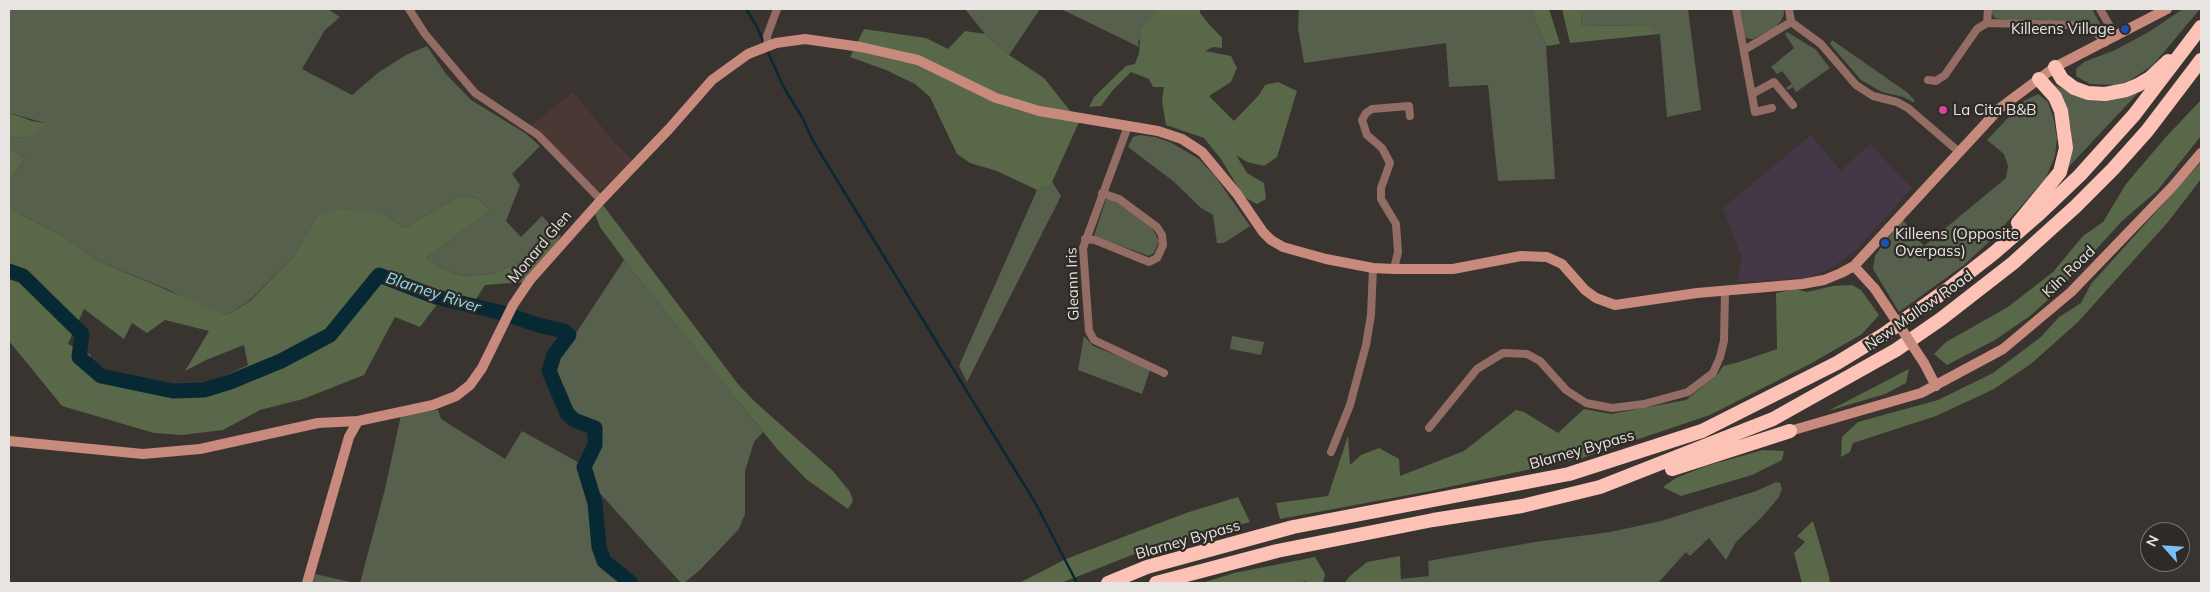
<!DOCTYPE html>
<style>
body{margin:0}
#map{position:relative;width:2210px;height:592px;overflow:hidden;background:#393430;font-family:Mulish,sans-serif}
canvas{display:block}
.frame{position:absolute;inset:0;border:10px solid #e7e4e1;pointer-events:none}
.north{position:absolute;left:2140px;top:522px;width:50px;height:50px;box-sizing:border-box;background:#2e2a26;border:1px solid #787471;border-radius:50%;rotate:296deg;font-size:14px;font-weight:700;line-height:20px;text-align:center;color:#e7e4e1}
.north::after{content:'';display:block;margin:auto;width:18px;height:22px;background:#79bff8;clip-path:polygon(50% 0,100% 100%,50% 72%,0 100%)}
</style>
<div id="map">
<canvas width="2210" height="592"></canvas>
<div class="frame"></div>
<div class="north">N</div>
</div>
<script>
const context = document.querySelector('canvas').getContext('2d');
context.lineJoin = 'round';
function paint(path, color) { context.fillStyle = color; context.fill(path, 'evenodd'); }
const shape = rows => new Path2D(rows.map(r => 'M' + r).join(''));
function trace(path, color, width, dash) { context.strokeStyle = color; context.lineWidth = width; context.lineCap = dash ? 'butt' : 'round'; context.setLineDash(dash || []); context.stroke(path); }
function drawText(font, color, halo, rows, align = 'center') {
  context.font = font + ' Mulish,sans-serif'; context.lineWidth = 4.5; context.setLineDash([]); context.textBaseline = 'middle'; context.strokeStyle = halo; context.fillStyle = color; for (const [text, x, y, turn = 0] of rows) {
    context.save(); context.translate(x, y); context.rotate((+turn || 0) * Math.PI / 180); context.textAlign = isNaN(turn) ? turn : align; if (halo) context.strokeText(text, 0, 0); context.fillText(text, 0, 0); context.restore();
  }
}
const commercial = shape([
 [1811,135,1841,171,1870,144,1912,188,1855,251,1831,268,1806,278,1737,282,1742,259,1723,208]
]);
const industrial = shape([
 [573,92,615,143,633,161,598,193,531,126]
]);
const green = shape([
 [9,9,328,9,340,17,325,30,302,69,352,95,379,72,406,55,427,46,446,74,471,100,525,133,540,146,512,174,520,185,506,221,521,237,542,216,561,237,557,241,551,239,533,256,493,274,464,276,444,270,426,258,491,210,477,198,460,196,404,228,383,213,318,215,292,258,248,302,226,315,203,307,169,290,96,260,61,235,9,208,9,181,25,158,12,150,9,150,9,136,23,138,45,123,9,113],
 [965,9,1040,9,1009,55,985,34],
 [1061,9,1159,9,1138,42,1139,47],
 [1299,9,1531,9,1546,46,1555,179,1498,181,1488,85,1449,87,1446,43,1304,63,1298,28],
 [1582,9,1688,9,1701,110,1667,117,1660,35,1647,25,1581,26],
 [1740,9,1784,9,1784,14,1781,21,1774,28,1753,39,1749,39,1745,37],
 [1991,9,2092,9,2104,31,2074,23,2023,22,1995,18,1991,13],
 [2183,9,2200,9,2153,65,2129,81,2116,85,2090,84,2076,76,2076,69,2084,62,2115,50,2147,33],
 [1787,32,1815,49,1830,68,1796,92,1793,87,1788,90,1786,88,1792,84,1782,71,1777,74,1771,67,1794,48,1785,34],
 [1832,40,1908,93,1915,101,1913,102,1903,97,1882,92,1861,80,1830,44],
 [2050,83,2079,96,2097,100,2116,99,2138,93,2062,174,2071,145,2071,128,2063,101],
 [2038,94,2048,102,2053,116,2057,138,2055,156,2046,178,1993,238,1964,265,1899,312,1873,269,1875,256,1881,247,1902,219,1924,246,2006,178,2008,166,2004,154,1987,140,2024,101],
 [1139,135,1155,137,1170,142,1199,159,1215,176,1250,226,1224,243,1217,243,1213,215,1201,208,1173,181,1128,147,1133,137],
 [1054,185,1061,196,967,382,959,366,1002,269,1037,190],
 [1110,198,1148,223,1154,231,1159,242,1154,253,1149,256,1094,236,1106,199],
 [624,260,763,432,754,442,745,471,745,514,739,529,700,570,684,583,681,583,587,479,595,503,599,547,604,561,632,583,360,583,385,489,401,415,438,410,441,419,505,459,522,431,581,464,587,479,598,449,600,430,597,424,581,419,572,409,561,393,556,374,561,356],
 [1084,336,1093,346,1132,361,1150,370,1142,394,1078,370],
 [1232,336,1264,342,1261,355,1230,349],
 [1776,482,1780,483,1782,489,1779,497,1763,516,1736,542,1726,560,1709,538,1690,556,1686,552,1658,583,1401,583,1401,579,1429,576,1428,561,1535,542,1610,532,1661,521,1756,491],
 [315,574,355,583,312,583]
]);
const forest = shape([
 [1159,9,1200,9,1200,13,1208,23,1222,38,1222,48,1213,47,1205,51,1231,56,1237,68,1231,82,1209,96,1234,121,1259,95,1265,85,1278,82,1297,91,1277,157,1264,166,1247,162,1236,155,1247,173,1264,183,1266,199,1257,204,1244,197,1221,159,1204,138,1166,125,1162,101,1164,87,1153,87,1149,79,1131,72,1113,90,1101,106,1089,107,1094,97,1126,66,1135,64,1139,53,1141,29],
 [1531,9,1549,9,1560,44,1546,46],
 [1562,9,1582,9,1581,26,1647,25,1660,34,1570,43],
 [864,29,926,38,948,49,965,31,985,34,1009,55,1044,78,1079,122,1052,182,1054,185,1037,190,997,171,970,163,957,154,930,97,915,84,886,70,850,57],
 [2201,100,2201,136,2157,191,2122,221,2061,288,2030,316,1995,340,1947,365,1934,354,1946,342,2008,307,2053,272,2083,236,2103,222,2126,184,2165,138],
 [9,113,32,121,45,123,36,134,23,138,9,136],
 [9,150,12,150,25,158,9,181],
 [2201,162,2201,179,2168,222,2078,322,2032,363,1994,389,1936,416,1853,443,1850,452,1841,457,1842,437,1858,422,1938,400,1993,373,2041,337,2059,317,2081,303,2091,284],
 [460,196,477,198,491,210,426,258,444,270,464,276,493,274,533,256,551,239,559,241,524,282,485,285,470,309,438,303,420,327,395,317,364,375,303,399,260,410,223,430,182,435,154,433,62,406,9,341,9,208,61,235,96,260,226,315,249,302,292,258,318,215,339,209,383,213,404,228],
 [84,309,124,339,132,323,147,333,165,320,209,331,185,371,206,360,244,345,248,365,207,384,173,389,132,380,89,363,91,355,68,344],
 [603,205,738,384,754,401,833,471,850,492,853,501,848,509,806,479,778,450,720,379,628,265,600,227,595,214],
 [1852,285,1861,290,1879,315,1862,334,1810,364,1710,415,1582,458,1430,491,1280,519,1276,503,1328,496,1348,436,1350,465,1361,455,1379,448,1399,459,1400,476,1464,451,1516,410,1524,412,1558,433,1584,409,1611,414,1686,400,1718,374,1723,366,1739,362,1777,349,1776,293,1795,289,1807,292,1833,286],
 [1909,369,1906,383,1885,394,1828,411],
 [1763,450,1784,451,1782,460,1752,475,1681,496,1663,487,1676,478,1706,466],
 [1238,497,1250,522,1137,553,1061,583,1019,583,1066,559,1136,532,1186,513],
 [1813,521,1829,576,1830,583,1802,583,1794,553,1805,542,1797,536],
 [1400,556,1401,583,1345,583,1349,577,1367,562],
 [1315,557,1325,574,1323,583,1306,583,1306,581,1297,583,1202,583,1234,573]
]);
const stream = shape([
 [746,9,756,25,765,45],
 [767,50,783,86,803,119,813,141,1036,504,1077,583]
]);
const river = shape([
 [9,271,23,276,82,334,79,357,101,376,173,391,204,390,230,382,281,361,330,335,379,275,436,297,503,313,538,325,564,331,569,335,554,355,549,371,567,413,574,420,595,428,595,445,584,467,595,503,599,547,604,561,631,583]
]);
const street = shape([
 [409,9,425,34,475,93,538,135,601,200],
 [1736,9,1755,112,1772,108],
 [1789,9,1791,22],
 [2100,9,2116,37],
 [1791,22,1821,44,1856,85,1873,96,1897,102,1908,108,1958,151],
 [1987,23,1988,9],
 [768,45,767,36,777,9],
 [1744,50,1791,22],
 [1928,80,1936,81,1945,75,1977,29,1987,23,2072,25,2096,32,2105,43],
 [1752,94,1774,82,1793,105],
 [1128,126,1083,248,1089,331,1094,340,1164,373],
 [1085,239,1095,240,1149,262,1157,258,1160,252,1163,245,1162,235,1157,227,1119,199,1102,193],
 [1394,269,1398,252,1396,224,1381,199,1381,188,1390,163,1382,148,1367,135,1362,120,1366,113,1372,109,1409,106,1410,116],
 [1429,428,1477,369,1503,353,1527,354,1540,361,1566,390,1586,403,1612,408,1644,404,1688,392,1713,373,1720,357,1724,341,1725,291],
 [1331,452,1350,405,1366,345,1371,315,1373,268]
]);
const secondary = shape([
 [1854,266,1875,289],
 [1924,363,1936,386],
 [1790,431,1921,393,2003,349,2071,292,2173,186,2201,153],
 [9,441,143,454,200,449,318,423,358,421,433,405,456,396,470,385,482,368,513,305,530,280,601,200,669,129,712,80,748,54,776,43,805,39,861,47,896,55,918,60,996,98,1020,105,1039,111,1158,131,1182,139,1202,152,1237,194,1263,232,1271,240,1283,247,1326,259,1373,268,1394,269,1453,269,1521,256,1547,257,1562,264,1585,290,1596,298,1615,305,1697,293,1802,284,1824,280,1841,273,1854,266,2000,108,2055,67,2167,9],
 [307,583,349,437,358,421]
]);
const highway = shape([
 [2055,67,2062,79,2074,88,2088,93,2105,94,2126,90,2138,85,2150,78,2168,61],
 [2018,223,2060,172,2066,148,2061,111,2055,97,2039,79],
 [1672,469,1790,431],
 [1108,583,1147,567,1293,527,1569,474,1702,431,1837,363,1883,335,1948,289,1994,253,2039,214,2080,175,2134,115,2201,27],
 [1156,583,1277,551,1433,520,1522,506,1600,487,1773,419,1896,350,1941,319,2013,263,2075,207,2113,169,2147,131,2201,60]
]);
const secondaryBridge = shape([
 [1875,289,1924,363]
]);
const markers = [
 [2125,29,5,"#1a4fb4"],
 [1943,110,5,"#d1479c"],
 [1885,243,5,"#1a4fb4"]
];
const poiNames = [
 ["Killeens Village",2115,29,"right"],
 ["La Cita B&B",1953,110],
 ["Killeens (Opposite",1895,234],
 ["Overpass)",1895,251]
];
const streetNames = [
 ["Monard Glen",540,247,-50],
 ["Kiln Road",2069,272,-44],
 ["Gleann Iris",1073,284,-92],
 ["New Mallow Road",1919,311,-35],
 ["Blarney Bypass",1582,450,-16],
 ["Blarney Bypass",1188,540,-16]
];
const waterNames = [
 ["Blarney River",433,293,18]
];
paint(commercial, '#453846');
paint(industrial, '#4b3733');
paint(green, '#56604c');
paint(forest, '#586848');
trace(stream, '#072934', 2.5);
trace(river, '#072934', 15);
trace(street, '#936c64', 8);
trace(secondary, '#c78a7d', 10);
trace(highway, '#fbc2b5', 14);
trace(secondaryBridge, '#c78a7d', 10);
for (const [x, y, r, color] of markers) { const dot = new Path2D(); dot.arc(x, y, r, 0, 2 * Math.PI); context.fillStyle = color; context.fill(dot); trace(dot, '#2e2a26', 2); }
drawText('15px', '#e7e4e1', '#2e2a26', poiNames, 'left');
drawText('15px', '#e7e4e1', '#2e2a26', streetNames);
drawText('italic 16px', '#91ddf8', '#2e2a26', waterNames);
</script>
